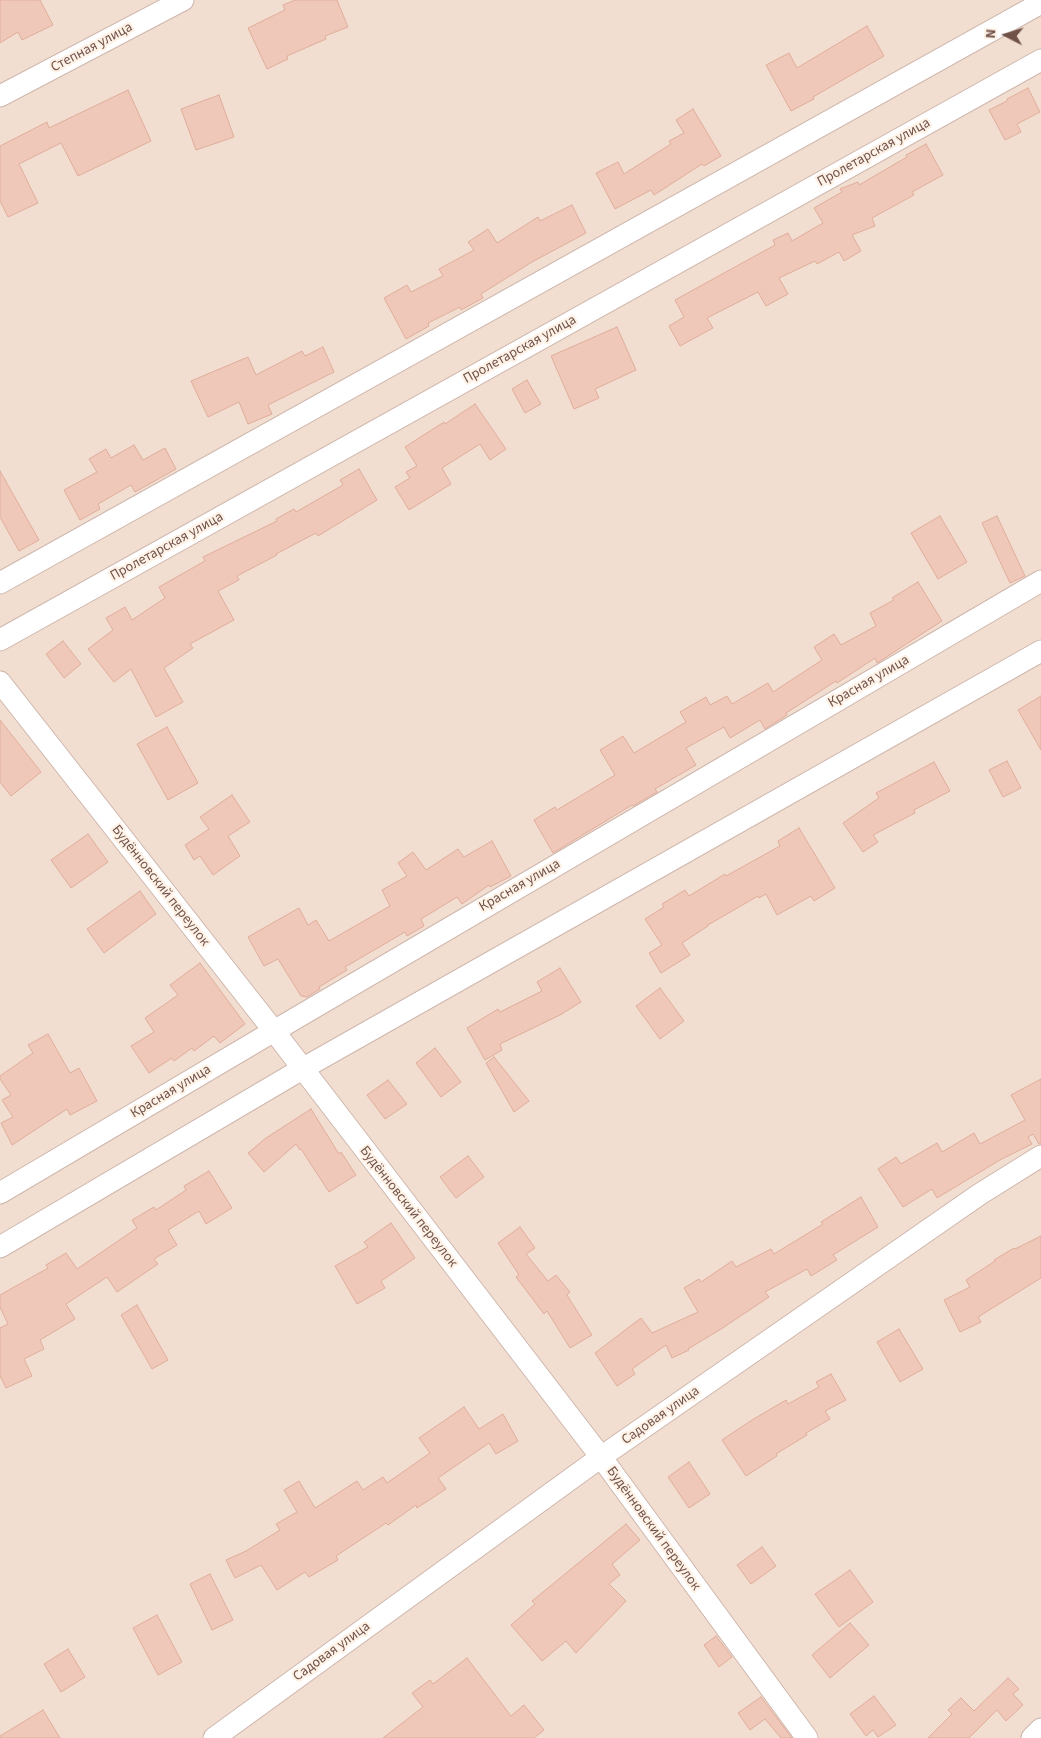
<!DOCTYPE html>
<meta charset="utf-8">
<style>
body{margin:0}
#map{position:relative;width:1041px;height:1738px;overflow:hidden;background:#fbeee1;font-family:"Source Sans 3",sans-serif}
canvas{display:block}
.north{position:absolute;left:981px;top:10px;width:50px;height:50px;-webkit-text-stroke:4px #fef2e7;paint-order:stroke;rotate:275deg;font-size:14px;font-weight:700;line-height:20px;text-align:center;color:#715249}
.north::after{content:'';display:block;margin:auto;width:18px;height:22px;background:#715249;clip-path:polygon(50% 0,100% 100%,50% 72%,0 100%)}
</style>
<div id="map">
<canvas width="1041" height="1738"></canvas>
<div class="north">N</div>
</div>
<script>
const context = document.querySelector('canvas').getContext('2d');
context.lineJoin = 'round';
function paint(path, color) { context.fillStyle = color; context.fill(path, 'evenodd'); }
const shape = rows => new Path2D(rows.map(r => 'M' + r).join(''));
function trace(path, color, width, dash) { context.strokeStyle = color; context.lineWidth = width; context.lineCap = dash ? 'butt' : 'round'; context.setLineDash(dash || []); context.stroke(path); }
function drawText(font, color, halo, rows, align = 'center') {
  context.font = font + ' "Source Sans 3",sans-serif'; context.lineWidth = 4.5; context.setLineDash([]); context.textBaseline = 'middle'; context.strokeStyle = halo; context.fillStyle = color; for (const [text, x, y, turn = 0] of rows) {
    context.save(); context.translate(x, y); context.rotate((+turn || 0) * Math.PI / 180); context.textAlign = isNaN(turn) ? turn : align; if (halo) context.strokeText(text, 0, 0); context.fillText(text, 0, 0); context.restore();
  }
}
const residential = shape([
 [0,0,1041,0,1041,1738,0,1738]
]);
const building = shape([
 [0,0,40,0,53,25,22,40,18,32,0,43,0,0],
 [295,0,337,0,348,27,325,36,326,39,287,56,288,59,267,69,248,28,285,10,283,5,295,0],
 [867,26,884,56,813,97,814,99,791,111,766,65,789,53,797,68,867,26],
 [1028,88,1040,112,1017,124,1021,132,1005,140,989,110,1007,101,1007,99,1028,88],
 [128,90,151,141,78,176,61,143,19,164,38,203,8,217,0,201,0,146,47,122,49,128,128,90],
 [219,95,234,137,196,150,181,109,219,95],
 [693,109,721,156,704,166,702,164,654,195,651,190,615,209,596,173,618,162,624,174,671,144,669,141,684,133,676,120,693,109],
 [926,144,943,175,912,192,914,195,872,218,875,226,852,235,861,251,844,261,839,252,817,264,815,261,779,278,788,294,766,306,758,292,707,318,713,328,680,346,669,326,684,317,675,300,775,245,773,240,788,233,792,241,823,223,814,208,842,192,840,189,858,182,859,185,907,157,906,155,926,144],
 [572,205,586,233,532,262,481,294,483,298,461,310,460,307,428,323,429,326,406,339,384,298,407,285,411,292,443,276,439,269,474,250,468,242,488,229,497,243,538,217,540,221,572,205],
 [617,327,636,370,595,389,599,398,574,409,551,356,617,327],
 [323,347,334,372,268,405,272,414,248,424,239,402,208,417,191,381,248,357,256,375,302,351,305,356,323,347],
 [527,380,541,404,525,413,512,389,527,380],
 [475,404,506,449,490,460,480,444,442,468,451,484,409,510,395,487,410,478,406,472,417,466,405,447,444,422,445,424,475,404],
 [134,445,143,460,165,448,176,469,135,492,131,485,98,504,100,509,80,520,64,490,97,472,89,459,106,449,111,458,134,445],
 [359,469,377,500,318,536,316,533,276,554,277,555,237,576,239,580,218,591,234,620,190,644,193,648,164,668,183,702,156,717,131,669,114,682,88,649,113,630,106,618,125,607,132,620,165,598,159,587,205,561,203,557,277,521,276,519,294,509,296,512,343,485,340,480,359,469],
 [0,471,39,540,19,551,0,517,0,471],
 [940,516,967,562,938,579,911,533,940,516],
 [997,516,1025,576,1010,583,982,523,997,516],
 [918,582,942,621,877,663,875,658,837,683,836,681,786,713,787,715,765,729,760,720,730,738,724,727,686,748,696,765,655,789,657,792,633,806,632,805,553,853,534,820,555,807,557,810,615,775,600,750,623,736,634,753,686,722,680,712,706,697,710,705,727,696,732,704,768,683,773,692,822,660,814,647,834,634,841,645,876,626,870,613,894,600,892,598,918,582],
 [63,641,81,664,64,678,46,654,63,641],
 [1041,696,1041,750,1018,710,1041,696],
 [0,720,41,772,11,796,0,782,0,720],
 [167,727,198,783,168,800,137,744,167,727],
 [1007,761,1021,788,1003,797,989,770,1007,761],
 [934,762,950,791,914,810,915,813,873,835,878,842,863,852,843,823,879,798,876,793,934,762],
 [232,795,250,822,228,836,240,856,213,875,200,856,194,860,185,845,209,829,200,817,232,795],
 [799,828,835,888,814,901,811,896,777,915,766,894,759,898,758,896,708,925,708,926,682,943,690,955,661,973,649,953,662,945,645,919,664,907,662,904,685,890,689,896,725,874,726,876,780,846,778,841,799,828],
 [88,834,108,862,71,888,51,860,88,834],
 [492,841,511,876,490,887,489,885,462,904,457,897,421,919,424,926,407,936,405,932,345,967,347,970,319,987,320,989,307,997,301,996,278,959,264,966,248,937,299,908,308,925,316,920,329,941,390,906,382,890,407,876,398,863,413,852,426,870,458,849,464,857,492,841],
 [140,891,156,914,104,953,87,929,140,891],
 [200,963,245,1024,220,1043,214,1036,194,1051,192,1048,174,1061,172,1058,149,1073,131,1046,154,1032,145,1018,178,995,170,985,200,963],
 [560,968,581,1002,560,1015,500,1044,502,1050,485,1060,467,1028,498,1009,500,1012,542,991,537,982,560,968],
 [660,988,684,1021,660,1039,636,1006,660,988],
 [48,1034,70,1073,79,1068,97,1101,70,1115,67,1109,12,1145,1,1123,13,1117,2,1100,11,1095,0,1079,0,1076,33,1053,28,1045,48,1034],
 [435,1048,461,1082,441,1097,416,1063,435,1048],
 [494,1057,529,1101,514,1112,486,1063,494,1057],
 [1041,1079,1041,1144,1039,1144,1033,1134,1028,1137,1032,1144,1000,1160,937,1198,932,1189,903,1207,878,1169,896,1157,901,1164,937,1143,942,1152,974,1133,980,1144,1025,1120,1011,1095,1041,1079],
 [388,1080,407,1104,385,1119,367,1095,388,1080],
 [311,1109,339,1154,341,1152,356,1175,329,1192,301,1149,300,1150,296,1144,264,1172,248,1153,266,1138,311,1109],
 [468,1156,484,1177,456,1198,440,1177,468,1156],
 [209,1171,232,1208,206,1224,199,1211,168,1230,177,1245,154,1259,158,1264,117,1292,107,1277,66,1304,75,1319,40,1340,44,1349,24,1359,32,1376,6,1388,0,1376,0,1328,8,1324,0,1307,0,1295,48,1268,46,1265,66,1253,77,1269,137,1228,132,1220,154,1207,156,1210,186,1190,184,1186,209,1171],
 [861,1197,878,1227,833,1255,837,1260,811,1276,807,1269,765,1292,769,1297,721,1329,688,1349,689,1350,672,1358,666,1345,632,1369,635,1374,617,1386,595,1353,641,1318,652,1333,698,1312,684,1288,699,1279,701,1282,732,1261,736,1267,771,1249,774,1254,823,1224,821,1222,861,1197],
 [391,1223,415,1258,381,1281,385,1288,357,1304,335,1266,368,1247,364,1242,391,1223],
 [520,1227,535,1248,526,1254,548,1281,556,1275,570,1292,567,1295,592,1335,570,1348,547,1311,544,1314,516,1277,519,1275,498,1243,520,1227],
 [1041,1236,1041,1278,978,1317,981,1322,960,1332,944,1300,970,1287,966,1280,995,1261,994,1260,1014,1248,1015,1249,1041,1236],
 [137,1305,168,1360,152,1369,121,1315,137,1305],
 [899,1329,923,1369,900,1382,877,1342,899,1329],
 [831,1374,846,1400,825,1411,830,1419,806,1433,807,1435,776,1454,777,1456,746,1476,722,1440,752,1420,786,1400,788,1404,819,1387,816,1382,831,1374],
 [464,1407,479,1429,503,1414,518,1441,496,1454,489,1443,438,1478,446,1489,417,1508,416,1505,388,1525,386,1523,336,1556,338,1560,309,1577,305,1572,277,1590,261,1565,235,1578,226,1560,246,1551,280,1530,276,1524,297,1512,284,1490,299,1481,315,1508,357,1481,363,1490,383,1477,387,1483,430,1453,419,1438,464,1407],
 [689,1462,710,1494,689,1508,668,1477,689,1462],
 [626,1524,640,1540,612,1564,620,1575,609,1584,626,1601,576,1653,566,1641,542,1661,511,1625,535,1604,532,1601,626,1524],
 [762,1547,776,1566,751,1584,737,1565,762,1547],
 [850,1570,873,1602,839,1627,815,1594,850,1570],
 [210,1574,233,1620,212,1630,190,1584,210,1574],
 [157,1615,182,1662,158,1675,133,1628,157,1615],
 [850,1623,869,1645,830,1678,812,1655,850,1623],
 [716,1636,732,1657,719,1667,704,1645,716,1636],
 [68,1649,85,1677,61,1692,44,1664,68,1649],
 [467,1658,511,1716,524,1705,544,1730,534,1738,383,1738,423,1707,412,1693,430,1680,433,1684,467,1658],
 [1008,1678,1019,1689,1013,1694,1023,1705,1006,1721,997,1710,969,1738,928,1738,952,1714,948,1710,961,1698,974,1711,1008,1678],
 [874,1696,896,1725,878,1737,873,1730,866,1736,850,1714,874,1696],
 [761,1697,792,1738,781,1738,765,1719,750,1730,738,1713,761,1697],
 [43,1710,60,1738,0,1738,0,1736,43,1710]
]);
const street = shape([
 [0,96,183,0],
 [0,583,1041,3],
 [0,640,1041,60],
 [0,682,274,1031,601,1457,807,1738],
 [0,1193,274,1031,1041,581],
 [0,1247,302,1069,1041,651],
 [214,1738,601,1457,980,1194,1041,1156],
 [1032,1738,1041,1729]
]);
const streetNames = [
 ["Степная улица",92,48,-28],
 ["Пролетарская улица",874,153,-29],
 ["Пролетарская улица",520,350,-29],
 ["Пролетарская улица",167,547,-29],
 ["Красная улица",869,682,-30],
 ["Будённовский переулок",160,886,52],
 ["Красная улица",520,886,-30],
 ["Красная улица",171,1092,-31],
 ["Будённовский переулок",408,1207,52],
 ["Садовая улица",661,1416,-35],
 ["Будённовский переулок",653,1529,54],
 ["Садовая улица",332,1652,-36]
];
paint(residential, '#f2ded0');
paint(building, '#efc8ba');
trace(building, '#e1ad9b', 1);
trace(street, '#ceb6ac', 23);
trace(street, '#fff', 21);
drawText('14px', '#715249', '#fef2e7', streetNames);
</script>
